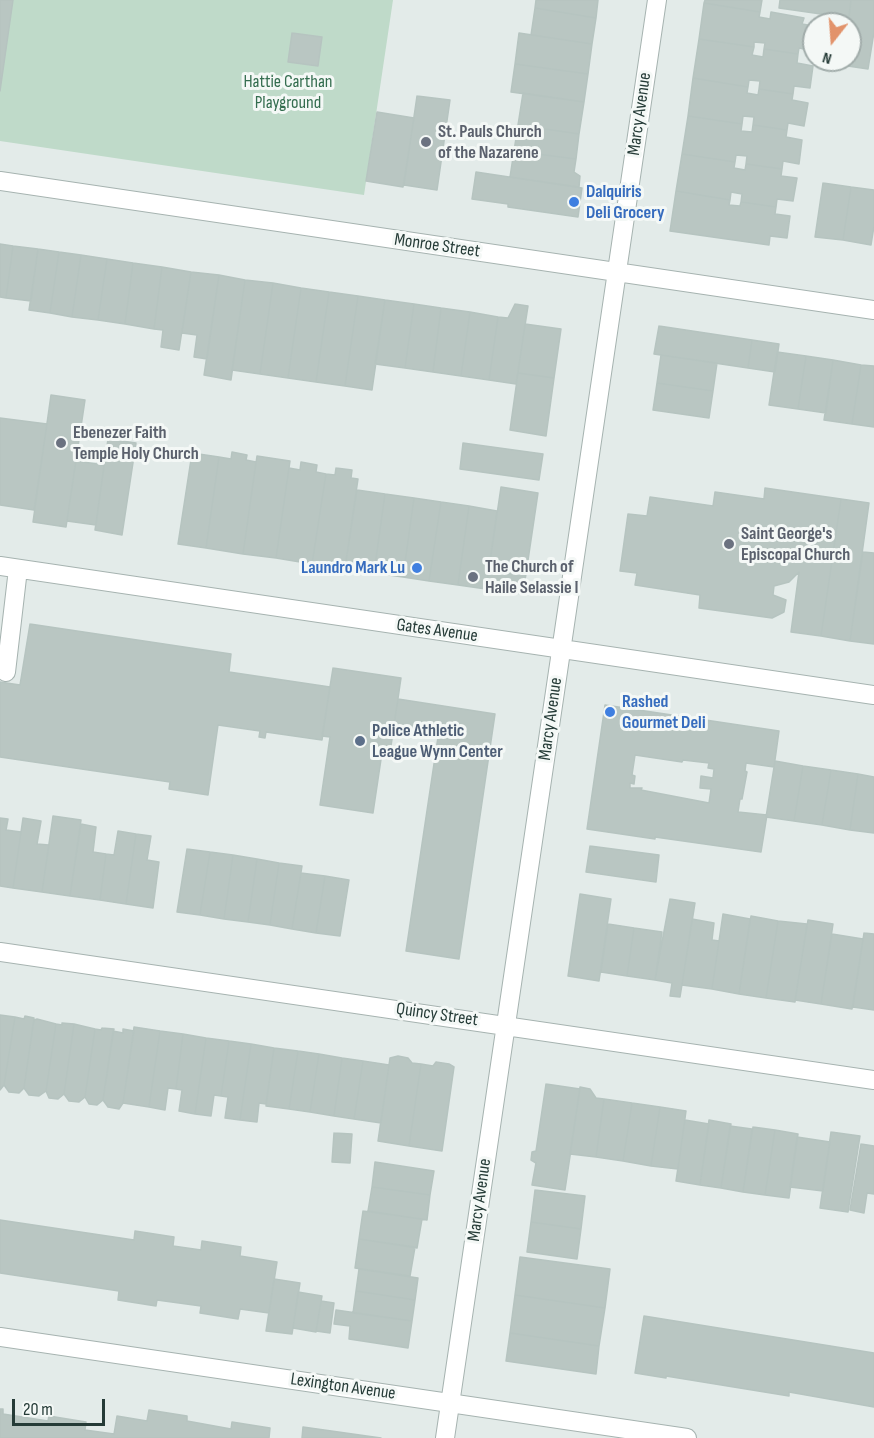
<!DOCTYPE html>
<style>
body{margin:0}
#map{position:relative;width:874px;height:1438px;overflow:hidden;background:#e3ebe9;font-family:"Sofia Sans Condensed",sans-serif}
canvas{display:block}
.north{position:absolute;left:802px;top:12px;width:60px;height:60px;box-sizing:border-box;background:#f4f8f6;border:2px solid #a1acaa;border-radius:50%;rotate:197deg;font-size:16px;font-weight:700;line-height:24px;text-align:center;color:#253b37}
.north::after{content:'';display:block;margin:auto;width:21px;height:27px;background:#e2936b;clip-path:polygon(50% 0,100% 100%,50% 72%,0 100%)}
.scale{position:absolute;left:12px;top:1399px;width:93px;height:27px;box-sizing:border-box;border:3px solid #253b37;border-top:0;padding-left:8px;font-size:18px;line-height:21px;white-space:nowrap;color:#253b37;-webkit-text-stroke:4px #f4f8f6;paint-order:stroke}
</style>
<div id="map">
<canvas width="874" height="1438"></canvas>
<div class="north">N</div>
<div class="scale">20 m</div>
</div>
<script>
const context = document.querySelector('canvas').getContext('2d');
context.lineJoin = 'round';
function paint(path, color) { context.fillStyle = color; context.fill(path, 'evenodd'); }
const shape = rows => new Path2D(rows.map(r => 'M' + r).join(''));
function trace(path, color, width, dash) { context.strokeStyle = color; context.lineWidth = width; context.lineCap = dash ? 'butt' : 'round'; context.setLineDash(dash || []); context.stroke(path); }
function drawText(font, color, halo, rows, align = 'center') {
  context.font = font + ' "Sofia Sans Condensed",sans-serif'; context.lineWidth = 6; context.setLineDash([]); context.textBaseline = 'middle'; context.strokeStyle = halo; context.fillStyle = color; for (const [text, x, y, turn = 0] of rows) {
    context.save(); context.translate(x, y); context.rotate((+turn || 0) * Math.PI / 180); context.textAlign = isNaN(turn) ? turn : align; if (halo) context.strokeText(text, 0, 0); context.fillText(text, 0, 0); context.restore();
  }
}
const green = shape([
 [13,0,393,0,364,195,0,141,0,91]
]);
const building = shape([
 [0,0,13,0,0,91,0,0],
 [536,0,598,0,596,18,535,8,536,0],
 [705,0,762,0,760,12,704,3,705,0],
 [780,0,851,0,849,18,779,8,780,0],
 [851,0,874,0,874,32,868,69,841,65,842,60,850,60,850,24,848,24,851,0],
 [704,3,760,12,759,17,770,19,771,12,804,18,802,24,814,26,814,51,799,48,798,54,764,49,765,43,754,42,754,47,699,39,704,3],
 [535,8,596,18,592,44,531,35,535,8],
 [292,33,322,37,318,66,288,62,292,33],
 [519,33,592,44,588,74,515,64,519,33],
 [699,39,754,47,752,55,763,57,764,49,798,54,797,63,813,66,810,88,794,86,793,94,759,89,760,81,749,80,748,87,693,78,699,39],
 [515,64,588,74,584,102,511,92,515,64],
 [693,78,748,87,747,93,758,95,759,89,793,94,792,100,808,103,804,126,788,123,787,130,753,125,754,117,743,116,742,124,688,116,693,78],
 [523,93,584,102,579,134,518,125,523,93],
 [417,96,450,100,437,190,404,185,417,96],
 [377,112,414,118,403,187,366,181,377,112],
 [688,116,742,124,741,131,752,132,753,125,787,130,786,137,802,140,799,164,783,161,782,169,746,164,747,156,736,155,735,162,682,154,688,116],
 [518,125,579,134,576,159,514,151,518,125],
 [514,151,576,159,574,172,580,176,579,187,510,177,514,151],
 [682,154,735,162,734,168,745,170,746,164,782,169,781,176,797,178,793,201,777,199,776,207,741,202,742,194,731,192,730,200,676,191,682,154],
 [476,172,582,188,578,217,508,207,508,204,472,199,476,172],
 [823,183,851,187,843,240,815,237,823,183],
 [851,187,874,190,874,226,871,245,843,240,851,187],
 [676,191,730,200,729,205,740,206,741,202,776,207,775,214,790,216,787,238,770,236,769,245,670,231,676,191],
 [0,244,13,246,6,298,0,297,0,244],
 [13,246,38,249,31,301,6,298,13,246],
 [38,249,59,252,50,313,29,310,38,249],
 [59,252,81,255,72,317,50,313,59,252],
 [81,255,107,259,98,320,72,317,81,255],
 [107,259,133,263,125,324,98,320,107,259],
 [133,263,162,267,154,329,125,324,133,263],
 [162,267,191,272,179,350,161,347,163,330,154,329,162,267],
 [191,272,219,275,207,359,194,357,197,335,182,333,191,272],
 [219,275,245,280,231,380,204,375,219,275],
 [245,280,273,283,260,374,232,370,245,280],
 [273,283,301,288,288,378,260,374,273,283],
 [301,288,329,292,316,382,288,378,301,288],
 [329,292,358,296,345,386,316,382,329,292],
 [358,296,385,300,372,390,345,386,358,296],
 [385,300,414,304,405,368,375,364,385,300],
 [414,304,441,308,433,372,405,368,414,304],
 [515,304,528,306,516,384,489,380,498,317,508,318,515,304],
 [441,308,470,312,461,376,433,372,441,308],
 [470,312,498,317,489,380,461,376,470,312],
 [525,324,561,329,554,378,518,373,525,324],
 [659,326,752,340,748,368,654,354,659,326],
 [752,340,779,344,775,372,748,368,752,340],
 [777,352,806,356,798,409,769,405,777,352],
 [661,355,717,363,713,391,657,383,661,355],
 [806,356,833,360,826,413,798,409,806,356],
 [833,360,861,365,852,424,824,420,833,360],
 [861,365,874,366,874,427,852,424,861,365],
 [518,373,554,378,546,436,510,430,518,373],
 [657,383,713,391,709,418,653,410,657,383],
 [51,395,85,400,66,527,33,522,51,395],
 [0,418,47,424,34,510,0,505,0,418],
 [108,439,136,443,122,535,95,530,108,439],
 [463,443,543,454,539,480,460,469,463,443],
 [232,452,247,455,246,460,256,462,243,554,206,548,219,457,231,459,232,452],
 [192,453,219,457,206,548,178,544,192,453],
 [257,456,290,461,276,558,243,554,257,456],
 [76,461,104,465,96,525,67,521,76,461],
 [301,462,317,465,316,472,326,474,312,564,276,558,289,468,300,470,301,462],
 [336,468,352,470,351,478,358,479,345,568,312,564,326,474,335,475,336,468],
 [501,487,538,493,523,594,486,589,501,487],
 [765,488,841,499,821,636,791,632,799,572,789,582,774,586,773,595,786,600,784,612,772,618,699,608,700,595,635,585,637,573,620,571,628,514,647,516,650,497,713,506,715,492,764,499,765,488],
 [357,490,385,494,374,573,345,568,357,490],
 [385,494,414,498,403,577,374,573,385,494],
 [414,498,441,502,429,581,403,577,414,498],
 [841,499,869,503,850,641,821,636,841,499],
 [441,502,469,506,458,585,429,581,441,502],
 [469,506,497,511,486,589,458,585,469,506],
 [863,552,874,553,874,644,850,641,863,552],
 [30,624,231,654,229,672,330,687,322,740,266,732,265,738,259,737,260,731,218,725,208,795,169,789,170,782,0,757,0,682,20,685,30,624],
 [333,668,401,678,391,746,383,746,373,813,320,805,330,737,322,736,333,668],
 [398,699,495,714,459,959,406,951,438,737,393,730,398,699],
 [605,705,779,731,774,767,746,763,745,771,747,772,742,799,740,799,738,812,767,815,761,852,655,837,655,839,587,829,605,705],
 [635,755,682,762,683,760,709,763,708,768,714,769,713,778,701,776,700,788,711,789,709,803,641,790,642,788,630,788,630,783,634,784,635,776,632,775,635,755],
 [775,761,803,766,794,821,766,817,775,761],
 [803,766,831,770,822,825,794,821,803,766],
 [831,770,858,774,850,830,822,825,831,770],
 [858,774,874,777,874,833,850,830,858,774],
 [53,816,81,820,70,896,42,892,53,816],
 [0,818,8,819,6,830,21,832,13,888,0,886,0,818],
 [23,818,41,821,37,844,49,845,42,892,13,888,23,818],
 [81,824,96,827,93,852,106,854,100,900,70,896,81,824],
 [118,831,136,834,126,904,100,900,106,854,114,855,118,831],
 [136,834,151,836,147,860,159,862,153,908,126,904,136,834],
 [590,846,659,855,656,882,586,872,590,846],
 [187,849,210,852,200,915,177,912,187,849],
 [210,852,233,855,224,919,200,915,210,852],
 [233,855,257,859,248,922,224,919,233,855],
 [257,859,279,863,270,925,248,922,257,859],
 [279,863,302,866,292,929,270,925,279,863],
 [301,873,325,876,316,933,292,929,301,873],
 [325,876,349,880,340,936,316,933,325,876],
 [580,894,611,899,599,981,568,976,580,894],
 [670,899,695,903,680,997,670,996,672,983,655,980,670,899],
 [723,914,750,919,739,994,712,989,723,914],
 [751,916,778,921,766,998,739,994,751,916],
 [692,919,714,923,712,940,719,941,712,989,682,985,692,919],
 [808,920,833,924,821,1004,795,1000,808,920],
 [778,921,807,924,795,1002,766,998,778,921],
 [608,924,634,928,627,976,601,972,608,924],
 [634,928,662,932,655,980,627,976,634,928],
 [864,933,874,934,874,1010,853,1007,864,933],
 [832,934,863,939,852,1009,821,1004,832,934],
 [0,1015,15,1017,4,1085,0,1090,0,1015],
 [25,1016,34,1018,24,1088,19,1093,9,1092,4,1085,15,1017,24,1019,25,1016],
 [37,1019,56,1024,46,1091,39,1096,29,1095,24,1088,34,1020,37,1019],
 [62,1023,74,1024,64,1094,58,1099,49,1098,46,1091,56,1024,62,1025,62,1023],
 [74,1024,95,1029,85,1097,79,1102,69,1101,64,1094,74,1024],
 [134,1027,160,1031,149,1107,123,1103,134,1027],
 [102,1028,114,1029,103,1100,97,1105,89,1104,85,1097,95,1029,101,1030,102,1028],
 [123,1029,134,1031,123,1103,119,1109,108,1107,103,1100,113,1031,123,1033,123,1029],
 [160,1031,183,1034,176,1089,168,1088,165,1110,149,1107,160,1031],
 [183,1034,206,1038,195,1114,179,1111,182,1090,176,1089,183,1034],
 [206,1038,229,1041,221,1096,214,1095,211,1116,195,1114,206,1038],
 [229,1041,251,1044,240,1120,225,1118,228,1097,221,1096,229,1041],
 [251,1044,274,1048,266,1104,259,1103,257,1122,240,1120,251,1044],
 [274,1048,298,1051,289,1109,266,1106,274,1048],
 [298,1051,319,1054,310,1112,289,1109,298,1051],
 [319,1054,342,1058,334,1116,310,1112,319,1054],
 [398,1056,408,1058,412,1063,421,1064,409,1146,378,1141,390,1058,398,1056],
 [342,1058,363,1061,354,1119,334,1116,342,1058],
 [363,1061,389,1065,381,1123,354,1119,363,1061],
 [436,1062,449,1064,454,1067,442,1151,409,1146,421,1064,433,1066,436,1062],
 [546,1084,580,1089,565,1190,532,1185,536,1163,531,1160,532,1152,536,1151,546,1084],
 [580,1087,590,1089,596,1098,604,1099,596,1157,570,1154,580,1087],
 [604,1099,632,1103,623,1161,596,1157,604,1099],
 [632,1103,660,1107,651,1166,623,1161,632,1103],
 [660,1107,686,1111,678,1169,651,1166,660,1107],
 [685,1120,709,1124,700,1185,676,1181,685,1120],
 [709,1120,731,1124,721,1188,700,1185,709,1120],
 [730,1126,752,1129,743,1192,721,1188,730,1126],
 [753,1127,775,1130,765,1195,743,1192,753,1127],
 [775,1130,798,1134,789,1198,765,1195,775,1130],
 [831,1132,860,1136,848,1212,820,1208,831,1132],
 [334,1133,352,1134,350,1163,332,1162,334,1133],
 [797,1137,830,1142,823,1191,790,1187,797,1137],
 [861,1144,874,1146,874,1194,867,1193,864,1213,850,1210,861,1144],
 [375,1162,434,1171,430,1195,372,1187,375,1162],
 [372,1187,430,1195,427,1220,368,1211,372,1187],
 [535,1190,585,1196,581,1229,531,1222,535,1190],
 [363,1211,422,1219,417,1248,359,1239,363,1211],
 [0,1220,134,1240,135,1231,174,1237,173,1246,201,1250,202,1241,241,1247,240,1256,277,1262,269,1313,240,1309,238,1319,200,1313,201,1306,157,1300,156,1306,118,1300,119,1291,0,1273,0,1220],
 [531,1222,581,1229,577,1259,527,1252,531,1222],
 [359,1239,415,1247,410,1276,355,1268,359,1239],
 [520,1257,610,1269,605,1308,515,1295,520,1257],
 [359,1269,418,1278,415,1300,356,1291,359,1269],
 [274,1279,300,1283,292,1334,266,1331,274,1279],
 [356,1291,415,1300,412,1321,353,1313,356,1291],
 [298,1292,322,1296,316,1332,293,1328,298,1292],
 [515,1295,605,1308,599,1346,510,1333,515,1295],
 [321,1301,334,1303,330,1333,316,1331,321,1301],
 [336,1310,412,1321,408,1348,349,1339,350,1326,334,1324,336,1310],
 [644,1316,874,1353,874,1407,789,1392,789,1396,666,1376,666,1378,635,1373,644,1316],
 [510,1333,599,1346,596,1374,506,1361,510,1333],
 [0,1409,3,1409,3,1414,48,1421,49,1416,86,1422,85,1430,114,1434,117,1416,147,1421,149,1410,187,1416,187,1421,231,1429,232,1422,270,1428,269,1438,0,1438,0,1409],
 [303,1427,381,1438,302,1438,303,1427]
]);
const minor = shape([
 [0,181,874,310],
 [0,566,874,695],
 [6,672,18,569],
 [0,952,874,1080],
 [0,1337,687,1438],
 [445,1438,657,0]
]);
const markers = [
 [426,142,6,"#6b7280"],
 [574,202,6,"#3f7fe0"],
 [61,443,6,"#6b7280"],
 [729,544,6,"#6b7280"],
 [417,568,6,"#3f7fe0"],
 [473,577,6,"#6b7280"],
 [610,712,6,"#3f7fe0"],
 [360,741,6,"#5c6f8a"]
];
const parkNames = [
 ["Hattie Carthan",288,82],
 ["Playground",288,103]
];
const streetNames = [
 ["Marcy Avenue",640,114,-82],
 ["Monroe Street",437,246,8],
 ["Gates Avenue",437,631,8],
 ["Marcy Avenue",551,719,-82],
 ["Quincy Street",437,1015,8],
 ["Marcy Avenue",480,1200,-82],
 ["Lexington Avenue",343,1387,8]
];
const worshipNames = [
 ["St. Pauls Church",438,132],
 ["of the Nazarene",438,153],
 ["Ebenezer Faith",73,433],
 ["Temple Holy Church",73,454],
 ["Saint George's",741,534],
 ["Episcopal Church",741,555],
 ["The Church of",485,567],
 ["Haile Selassie I",485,588]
];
const shopNames = [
 ["Dalquiris",586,192],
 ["Deli Grocery",586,213],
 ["Laundro Mark Lu",405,568,"right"],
 ["Rashed",622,702],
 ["Gourmet Deli",622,723]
];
const serviceNames = [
 ["Police Athletic",372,731],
 ["League Wynn Center",372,752]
];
paint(green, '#bfdac9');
paint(building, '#b9c6c2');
trace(building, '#b6c4c0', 1.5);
trace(minor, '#a6b3b0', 20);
trace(minor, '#fff', 18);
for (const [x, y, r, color] of markers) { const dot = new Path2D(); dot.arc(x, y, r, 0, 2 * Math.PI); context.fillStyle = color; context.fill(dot); trace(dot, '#f4f8f6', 2); }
drawText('18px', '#346d4f', '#f4f8f6', parkNames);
drawText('18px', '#253b37', '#f4f8f6', streetNames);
drawText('bold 18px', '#5b616d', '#f4f8f6', worshipNames, 'left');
drawText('bold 18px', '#366cbe', '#f4f8f6', shopNames, 'left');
drawText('bold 18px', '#4e5e75', '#f4f8f6', serviceNames, 'left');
</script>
